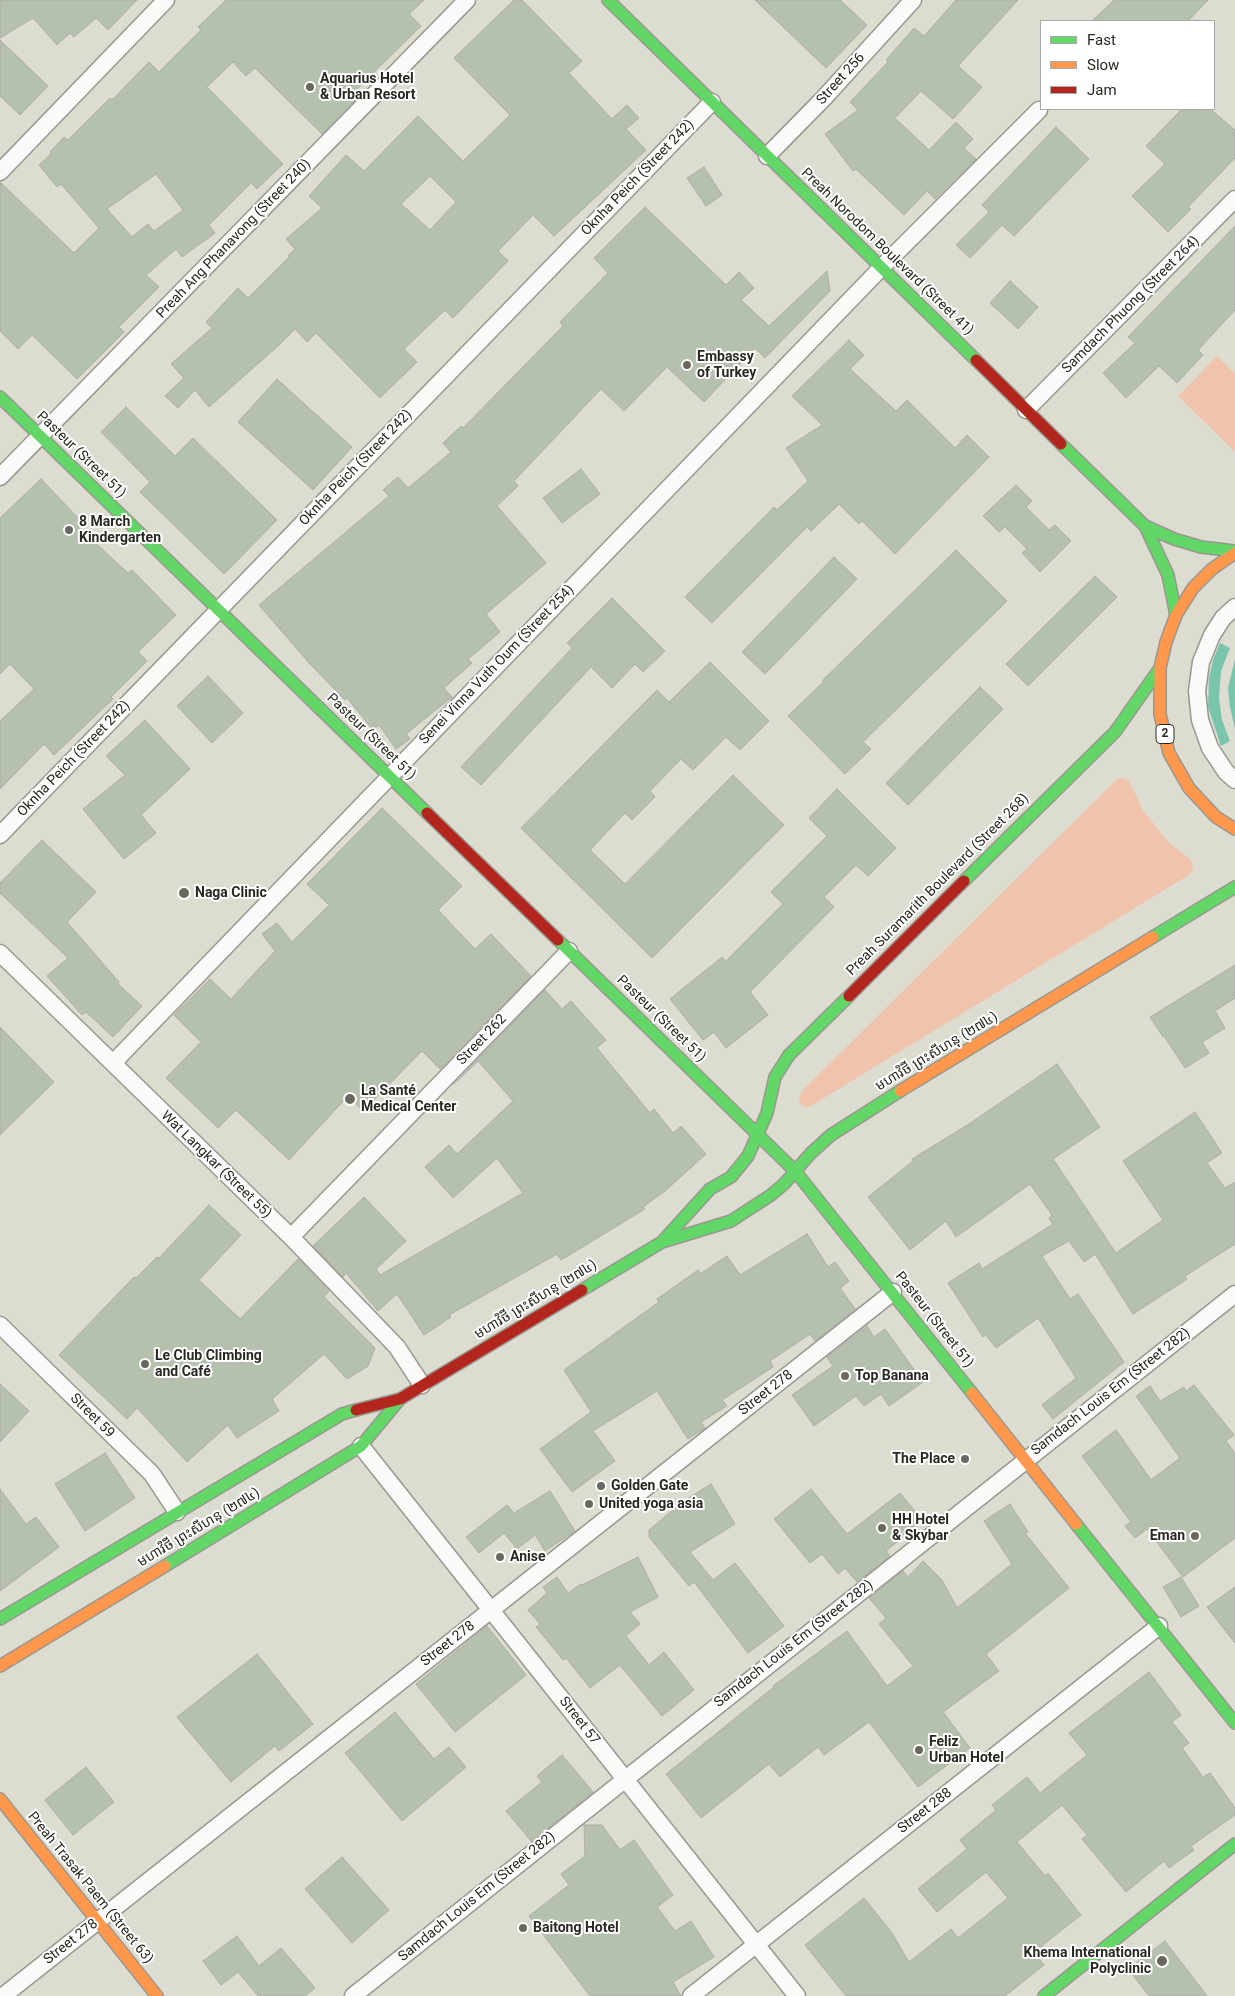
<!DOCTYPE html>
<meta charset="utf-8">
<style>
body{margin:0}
#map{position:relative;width:1235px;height:1996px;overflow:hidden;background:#dcdcd1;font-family:Roboto,sans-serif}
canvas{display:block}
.legend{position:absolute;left:1040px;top:20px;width:175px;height:90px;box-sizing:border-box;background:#fff;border:1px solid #a9a9a6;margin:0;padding:6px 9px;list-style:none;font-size:15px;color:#292921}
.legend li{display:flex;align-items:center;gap:10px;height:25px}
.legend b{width:25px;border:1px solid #a9a9a6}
</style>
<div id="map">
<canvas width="1235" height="1996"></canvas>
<ul class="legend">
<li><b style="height:6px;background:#63d668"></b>Fast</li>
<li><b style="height:6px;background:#ff974d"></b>Slow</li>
<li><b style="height:6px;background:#b3261e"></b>Jam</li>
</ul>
</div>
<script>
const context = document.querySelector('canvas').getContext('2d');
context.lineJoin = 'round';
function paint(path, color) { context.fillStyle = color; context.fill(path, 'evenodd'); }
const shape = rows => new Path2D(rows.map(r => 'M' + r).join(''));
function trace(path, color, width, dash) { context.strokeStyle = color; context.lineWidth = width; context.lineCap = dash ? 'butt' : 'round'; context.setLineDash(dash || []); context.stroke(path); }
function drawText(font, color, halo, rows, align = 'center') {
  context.font = font + ' Roboto,"Noto Sans Khmer",sans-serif'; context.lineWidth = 4; context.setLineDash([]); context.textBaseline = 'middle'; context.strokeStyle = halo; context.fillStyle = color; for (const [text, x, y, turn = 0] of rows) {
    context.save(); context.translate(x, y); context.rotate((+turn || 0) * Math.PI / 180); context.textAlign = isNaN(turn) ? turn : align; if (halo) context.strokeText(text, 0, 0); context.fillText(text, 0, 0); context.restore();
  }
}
const green = shape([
 [1217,356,1235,374,1235,452,1178,396],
 [1122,778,1129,781,1143,810,1168,842,1191,860,1193,868,1189,875,809,1107,802,1106,799,1101,801,1092,1116,780]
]);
const water = shape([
 [1220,643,1230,648,1221,671,1219,699,1222,720,1230,741,1221,746,1208,707,1209,678,1213,660],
 [1235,659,1235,729,1230,707,1228,688]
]);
const building = shape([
 [0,0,137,0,108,30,96,18,74,37,70,33,57,45,33,18,0,38,0,0],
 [226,0,424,0,409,14,421,26,353,93,357,98,322,134,255,68,246,76,233,62,207,87,283,164,257,189,251,183,209,225,215,233,182,257,176,249,146,275,159,287,119,327,124,332,77,379,32,335,18,349,0,331,0,182,74,253,99,228,61,184,57,187,39,165,51,154,50,152,64,137,68,140,110,98,112,100,149,62,159,72,201,30,198,27,226,0],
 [156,174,183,210,154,231,148,224,132,237,107,209,156,174],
 [514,0,522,0,582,61,569,73,612,119,627,105,639,118,626,129,646,150,554,236,533,215,498,251,508,261,453,318,445,310,404,349,417,362,380,398,316,333,307,342,295,329,278,346,209,407,195,390,178,408,165,396,184,378,171,364,212,328,206,322,238,288,248,298,289,257,288,256,295,249,286,239,322,208,309,196,346,155,364,171,418,116,463,161,510,115,454,58,514,0],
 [430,176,456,202,430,230,401,204,430,176],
 [755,0,840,0,867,25,826,68,755,0],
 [956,0,1018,0,958,66,982,87,953,119,921,91,895,118,929,150,956,122,973,139,964,148,976,159,935,199,927,191,904,215,856,169,853,171,825,134,858,110,850,102,888,62,886,60,914,28,924,36,956,0],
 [1114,0,1208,0,1188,21,1092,21,1114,0],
 [0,40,48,86,20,115,0,96,0,40],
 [1182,109,1210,109,1235,130,1235,158,1188,207,1191,209,1168,232,1132,196,1165,164,1146,146,1182,109],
 [1056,127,1089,159,1014,236,1002,225,970,258,956,245,989,212,982,205,1056,127],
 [704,167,722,195,706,206,687,178,704,167],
 [645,207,726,285,739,272,754,288,741,300,769,326,827,271,830,291,765,358,755,348,704,402,667,367,624,411,601,389,514,481,518,486,497,506,546,563,486,614,500,632,468,659,472,663,444,688,452,697,406,734,410,739,396,749,379,725,373,730,347,698,345,700,310,664,259,605,389,496,383,490,398,477,408,488,451,452,443,443,461,426,463,428,563,326,560,322,608,273,594,258,645,207],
 [1235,226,1235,310,1198,350,1203,355,1177,383,1159,366,1126,398,1103,373,1135,343,1128,337,1235,226],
 [1010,281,1038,307,1018,329,990,303,1010,281],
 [849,340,864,355,850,369,896,411,907,400,955,448,967,435,989,457,895,554,862,521,859,524,839,504,811,531,807,527,712,623,685,597,774,507,777,510,808,481,786,448,822,425,792,396,849,340],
 [277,379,352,447,313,490,238,422,277,379],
 [126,407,175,456,193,438,277,520,224,574,140,492,150,482,101,432,126,407],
 [581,469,600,494,562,523,543,498,581,469],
 [41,479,83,523,78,527,128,573,132,570,176,615,138,652,147,661,111,697,113,699,54,755,44,744,0,789,0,721,34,689,10,664,0,674,0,518,41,479],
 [1016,485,1032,501,1026,507,1049,530,1055,525,1071,541,1040,572,1022,553,1027,549,1005,527,999,532,983,516,1016,485],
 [956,550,1007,601,863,742,871,749,845,774,788,716,823,682,822,681,956,550],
 [834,557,857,579,765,674,742,652,834,557],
 [1095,576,1117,597,1028,686,1006,664,1095,576],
 [612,598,665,651,643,672,635,664,612,688,591,667,481,785,461,767,572,648,567,643,612,598],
 [710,662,769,721,740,750,726,737,693,770,681,759,650,791,655,797,632,820,625,813,590,850,625,884,733,775,784,825,652,958,521,828,657,690,669,702,710,662],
 [208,676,243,713,212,743,177,706,208,676],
 [980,687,1003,709,908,805,886,783,980,687],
 [145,720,190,769,141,815,156,833,124,859,83,809,125,775,106,756,145,720],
 [837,789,896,848,868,876,856,865,824,897,834,907,750,992,768,1015,726,1048,714,1032,703,1040,670,999,722,957,726,961,783,904,771,892,827,836,809,818,837,789],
 [382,808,462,886,438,910,475,949,491,934,531,976,440,1069,422,1051,363,1111,348,1096,289,1160,236,1110,218,1128,166,1078,201,1042,174,1015,210,979,231,999,275,951,262,934,277,923,292,942,329,905,307,884,382,808],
 [42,840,96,892,67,922,119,982,118,984,142,1006,113,1037,86,1012,82,1015,47,976,68,958,0,893,0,883,42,840],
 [1235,965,1235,998,1215,1011,1225,1028,1202,1042,1209,1053,1185,1068,1164,1036,1163,1037,1150,1017,1235,965],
 [545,990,562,1009,571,1001,606,1040,597,1048,650,1113,654,1109,673,1133,681,1126,706,1154,665,1191,643,1207,645,1209,561,1260,557,1254,449,1315,451,1317,424,1335,397,1294,378,1311,346,1273,343,1277,313,1246,364,1197,406,1241,376,1269,380,1275,523,1193,497,1158,453,1198,425,1167,449,1145,457,1154,513,1101,478,1061,454,1084,545,990],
 [0,1027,54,1082,0,1135,0,1027],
 [1057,1064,1100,1127,1053,1159,1116,1253,1163,1220,1123,1161,1195,1112,1222,1153,1207,1163,1225,1188,1235,1182,1235,1244,1185,1276,1187,1279,1133,1314,1095,1254,1084,1262,1069,1241,1042,1256,1070,1299,1078,1294,1124,1362,1053,1419,1042,1405,1076,1378,1038,1318,996,1348,986,1335,983,1337,948,1283,979,1263,982,1269,1053,1224,1049,1218,1052,1215,1030,1184,956,1237,946,1221,910,1250,868,1197,913,1161,912,1159,969,1124,1057,1064],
 [209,1205,241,1235,199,1280,240,1319,298,1259,329,1291,324,1297,375,1348,368,1366,347,1379,324,1354,272,1399,279,1411,237,1438,228,1425,187,1462,137,1408,127,1419,59,1355,134,1277,136,1278,157,1257,159,1258,209,1205],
 [807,1234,828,1267,835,1262,849,1281,840,1288,855,1309,815,1341,810,1334,770,1361,773,1367,722,1400,727,1406,701,1422,705,1428,688,1439,657,1391,593,1431,615,1461,572,1492,540,1449,591,1412,564,1370,659,1302,657,1299,698,1270,700,1274,727,1256,740,1275,807,1234],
 [867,1326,874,1337,885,1329,923,1382,889,1406,881,1394,864,1406,856,1396,814,1426,792,1395,833,1366,827,1357,867,1326],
 [0,1384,29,1411,0,1442,0,1384],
 [1194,1385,1234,1435,1226,1441,1235,1453,1235,1538,1183,1577,1147,1529,1135,1538,1125,1526,1131,1522,1082,1456,1116,1430,1151,1480,1180,1458,1136,1396,1150,1386,1160,1401,1184,1387,1186,1391,1194,1385],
 [105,1453,135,1498,85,1531,55,1484,105,1453],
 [711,1484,735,1524,690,1552,713,1580,735,1563,784,1626,748,1653,694,1582,689,1586,649,1537,649,1530,685,1500,711,1484],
 [0,1489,26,1524,36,1517,59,1547,0,1591,0,1489],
 [811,1489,847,1534,900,1493,923,1521,886,1551,890,1556,857,1582,845,1568,838,1574,822,1554,810,1563,774,1519,811,1489],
 [550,1491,575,1531,545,1551,535,1535,517,1549,504,1533,479,1553,466,1537,507,1505,514,1513,550,1491],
 [1010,1504,1028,1532,1025,1533,1069,1588,986,1654,999,1671,943,1712,970,1748,918,1787,869,1722,824,1755,818,1747,780,1777,769,1764,701,1818,666,1774,774,1687,773,1686,847,1631,887,1686,913,1666,879,1624,886,1618,869,1598,903,1571,908,1577,923,1561,942,1580,957,1608,1012,1564,984,1521,1010,1504],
 [638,1557,658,1597,630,1612,640,1624,626,1636,649,1665,664,1652,694,1690,662,1716,620,1665,590,1688,566,1658,563,1660,536,1627,540,1624,528,1610,547,1593,543,1587,557,1577,568,1593,581,1584,582,1585,638,1557],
 [1181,1577,1199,1606,1181,1617,1163,1587,1181,1577],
 [1235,1587,1235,1643,1207,1607,1235,1587],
 [487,1626,526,1675,455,1732,416,1684,487,1626],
 [257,1654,313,1724,279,1751,275,1746,231,1782,177,1717,257,1654],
 [1149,1672,1181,1715,1172,1722,1189,1743,1182,1748,1203,1777,1210,1773,1235,1808,1235,1815,1191,1846,1194,1850,1169,1868,1164,1861,1126,1892,1082,1839,1087,1835,1062,1805,1017,1842,1045,1876,1048,1873,1081,1915,1034,1952,1044,1965,1005,1996,846,1996,805,1945,864,1898,892,1933,909,1962,951,1929,958,1938,1008,1898,986,1872,937,1912,918,1889,967,1849,960,1840,996,1810,992,1805,1027,1777,1040,1793,1087,1755,1069,1733,1149,1672],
 [395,1712,434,1759,449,1747,466,1767,402,1821,345,1753,395,1712],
 [562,1755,593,1792,531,1841,506,1811,542,1782,537,1776,562,1755],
 [86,1767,114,1802,73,1835,45,1800,86,1767],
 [584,1825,602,1825,620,1850,634,1840,673,1895,657,1907,675,1931,691,1921,714,1957,673,1982,681,1996,590,1996,529,1916,569,1885,561,1874,585,1856,584,1825],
 [342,1857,389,1910,352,1943,305,1889,342,1857],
 [237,1936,259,1966,281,1948,315,1988,305,1996,258,1996,238,1972,221,1985,203,1961,237,1936],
 [1165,1941,1207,1996,1149,1996,1128,1969,1165,1941]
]);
const street = shape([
 [767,156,823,99,913,0],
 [0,172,166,0],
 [1026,410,1235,199],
 [0,477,467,0],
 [1235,607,1223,618,1212,635,1201,662,1197,691,1200,720,1210,748,1226,772,1235,780],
 [0,835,712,102],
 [0,953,291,1237,397,1347,422,1385],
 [113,1063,881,268,1039,110],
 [291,1237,569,951],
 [0,1325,152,1474,177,1512],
 [361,1446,797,1996],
 [3,1996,893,1292],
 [353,1996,1235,1294],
 [691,1996,1159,1626]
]);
const fast = shape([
 [608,0,976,360],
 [0,397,427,813],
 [1061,444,1145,526,1168,575,1176,615],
 [1145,526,1174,539,1201,547,1235,551],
 [964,881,1115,732,1160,668],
 [1153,937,1235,887],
 [558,940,795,1171,972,1393],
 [662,1242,710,1189,731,1177,748,1156,767,1113,775,1077,789,1055,849,996],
 [582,1290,662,1242,731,1221,771,1195,784,1184,811,1153,831,1135,900,1091],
 [1076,1524,1235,1723],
 [165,1566,361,1446,400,1399],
 [0,1619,342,1414,356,1410],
 [1044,1996,1235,1844]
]);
const slow = shape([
 [1235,553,1212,569,1193,588,1176,615,1166,642,1160,668,1160,714,1169,753,1189,788,1216,817,1235,829],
 [900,1091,1153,937],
 [972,1393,1076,1524],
 [0,1666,165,1566],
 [0,1799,157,1996]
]);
const jam = shape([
 [976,360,1061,444],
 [427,813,558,940],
 [849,996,964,881],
 [356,1410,400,1399,582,1290]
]);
const markers = [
 [310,87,5,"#68685f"],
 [687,365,5,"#68685f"],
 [69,530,5,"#68685f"],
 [184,893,6,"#68685f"],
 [350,1099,6,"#68685f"],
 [145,1364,5,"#68685f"],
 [845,1376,5,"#68685f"],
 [965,1459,5,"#68685f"],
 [601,1486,5,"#68685f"],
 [589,1504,5,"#68685f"],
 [882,1528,5,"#68685f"],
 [1195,1536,5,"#68685f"],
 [500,1557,5,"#68685f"],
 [919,1750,5,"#68685f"],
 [523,1928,5,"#68685f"],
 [1162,1961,6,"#68685f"]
];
const shields = [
 [1165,734,18]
];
const shieldNames = [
 ["2",1165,734]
];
const poiNames = [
 ["Aquarius Hotel",320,79],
 ["& Urban Resort",320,95],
 ["Embassy",697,357],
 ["of Turkey",697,373],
 ["8 March",79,522],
 ["Kindergarten",79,538],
 ["Naga Clinic",195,893],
 ["La Santé",361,1091],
 ["Medical Center",361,1107],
 ["Le Club Climbing",155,1356],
 ["and Café",155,1372],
 ["Top Banana",855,1376],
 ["The Place",955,1459,"right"],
 ["Golden Gate",611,1486],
 ["United yoga asia",599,1504],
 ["HH Hotel",892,1520],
 ["& Skybar",892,1536],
 ["Eman",1185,1536,"right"],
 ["Anise",510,1557],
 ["Feliz",929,1742],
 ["Urban Hotel",929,1758],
 ["Baitong Hotel",533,1928],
 ["Khema International",1151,1953,"right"],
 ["Polyclinic",1151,1969,"right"]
];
const streetNames = [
 ["Street 256",841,79,-48],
 ["Oknha Peich (Street 242)",638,178,-46],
 ["Preah Ang Phanavong (Street 240)",234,239,-46],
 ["Preah Norodom Boulevard (Street 41)",887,252,44],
 ["Samdach Phuong (Street 264)",1131,305,-45],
 ["Pasteur (Street 51)",81,455,44],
 ["Oknha Peich (Street 242)",356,468,-46],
 ["Senei Vinna Vuth Oum (Street 254)",497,665,-46],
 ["Pasteur (Street 51)",371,737,44],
 ["Oknha Peich (Street 242)",74,759,-46],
 ["Preah Suramarith Boulevard (Street 268)",938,885,-45],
 ["Pasteur (Street 51)",661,1019,44],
 ["Street 262",482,1040,-46],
 ["មហាវិថី ព្រះសីហនុ (២៧៤)",937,1052,-31],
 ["Wat Langkar (Street 55)",216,1165,44],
 ["មហាវិថី ព្រះសីហនុ (២៧៤)",536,1300,-31],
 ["Pasteur (Street 51)",934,1320,52],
 ["Samdach Louis Em (Street 282)",1111,1392,-38],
 ["Street 278",766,1393,-38],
 ["Street 59",92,1416,45],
 ["មហាវិថី ព្រះសីហនុ (២៧៤)",199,1528,-31],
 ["Street 278",448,1644,-38],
 ["Samdach Louis Em (Street 282)",794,1644,-38],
 ["Street 57",579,1721,52],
 ["Street 288",925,1811,-38],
 ["Preah Trasak Paem (Street 63)",90,1888,51],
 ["Samdach Louis Em (Street 282)",477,1897,-39],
 ["Street 278",71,1942,-38]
];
paint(green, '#efc3ac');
paint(water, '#78c5ac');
paint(building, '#b5c0ae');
trace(building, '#acaea6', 1);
trace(street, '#989890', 19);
trace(fast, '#989890', 14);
trace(slow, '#989890', 14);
trace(jam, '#989890', 14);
trace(street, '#fafaf8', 16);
trace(fast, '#63d668', 11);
trace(slow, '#ff974d', 11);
trace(jam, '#b3261e', 11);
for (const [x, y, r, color] of markers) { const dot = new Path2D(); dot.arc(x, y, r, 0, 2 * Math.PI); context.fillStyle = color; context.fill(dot); trace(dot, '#fff', 2); }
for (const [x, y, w] of shields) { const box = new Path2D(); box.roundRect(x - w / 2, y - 9.5, w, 19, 4); context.fillStyle = '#fff'; context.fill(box); trace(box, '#292921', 1); }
drawText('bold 12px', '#292921', null, shieldNames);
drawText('bold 14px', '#292921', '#fff', poiNames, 'left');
drawText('14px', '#292921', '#fff', streetNames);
</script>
